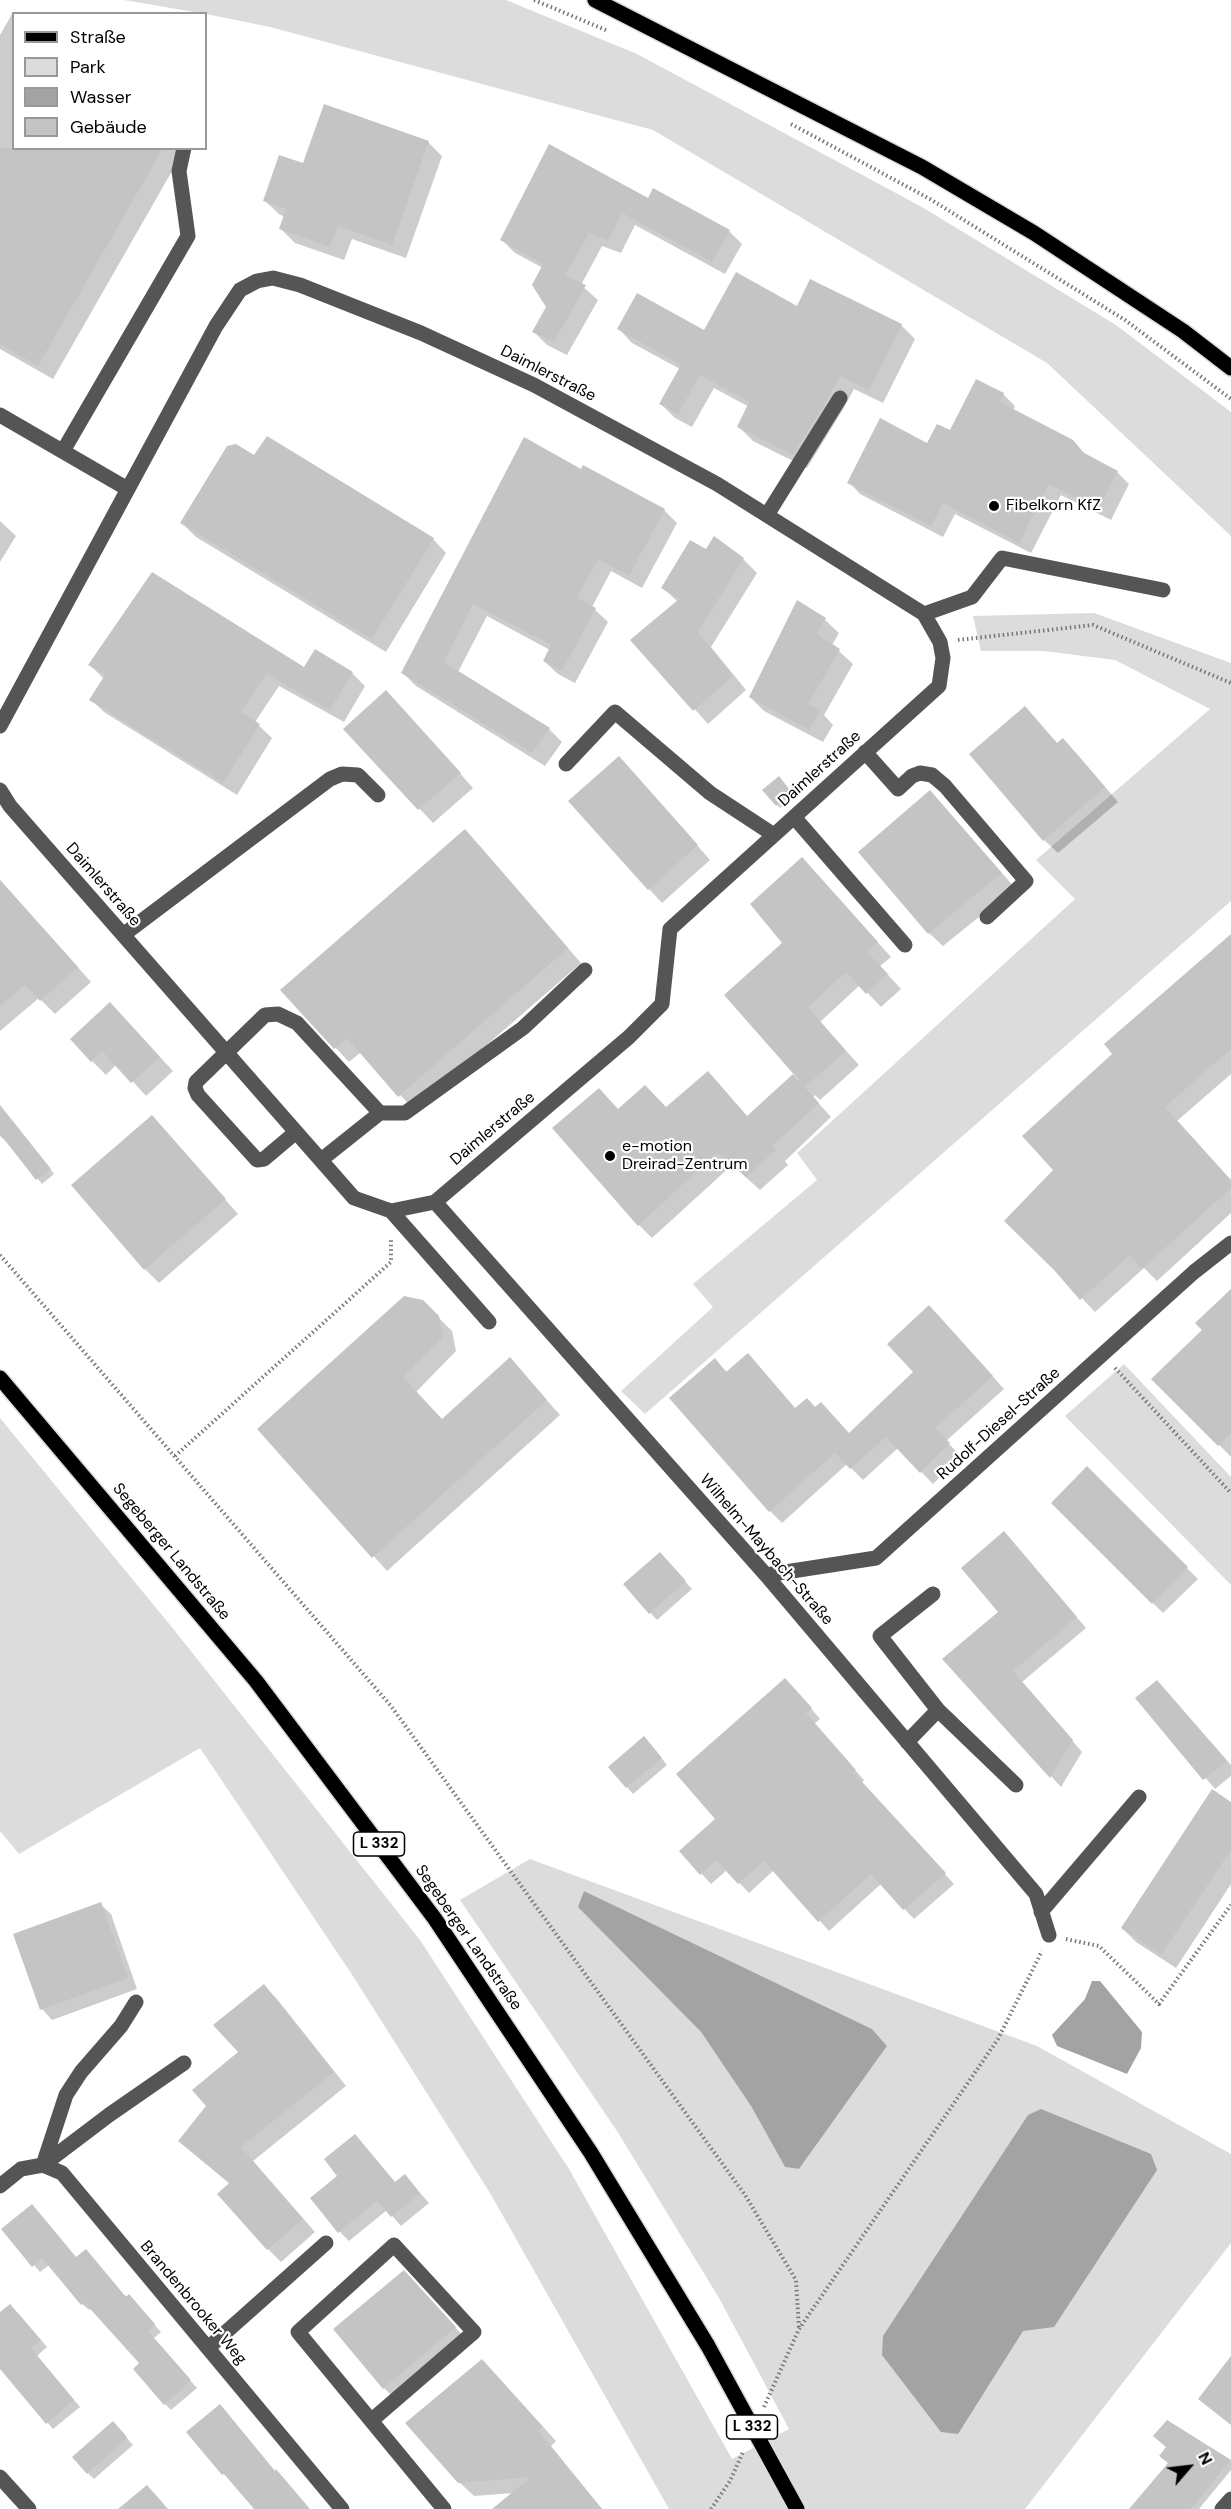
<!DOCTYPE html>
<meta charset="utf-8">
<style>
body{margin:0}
#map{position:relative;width:1231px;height:2509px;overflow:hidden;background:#fff;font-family:"DM Sans",sans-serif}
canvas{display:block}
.legend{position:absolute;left:12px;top:12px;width:195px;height:138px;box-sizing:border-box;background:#fff;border:2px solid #999;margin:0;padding:8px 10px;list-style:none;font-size:18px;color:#000}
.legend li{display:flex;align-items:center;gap:12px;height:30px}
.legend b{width:30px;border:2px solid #999}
.north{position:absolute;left:1159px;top:2437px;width:60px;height:60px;-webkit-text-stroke:4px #fff;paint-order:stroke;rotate:62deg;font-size:16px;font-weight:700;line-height:24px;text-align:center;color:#000}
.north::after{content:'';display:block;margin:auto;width:21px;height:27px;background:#000;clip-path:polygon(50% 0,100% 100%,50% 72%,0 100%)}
</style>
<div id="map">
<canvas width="1231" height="2509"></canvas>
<ul class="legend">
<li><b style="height:8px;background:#000"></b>Straße</li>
<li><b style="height:16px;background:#dcdcdc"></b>Park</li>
<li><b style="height:16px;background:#a3a3a3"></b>Wasser</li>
<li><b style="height:16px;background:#c4c4c4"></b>Gebäude</li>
</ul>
<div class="north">N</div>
</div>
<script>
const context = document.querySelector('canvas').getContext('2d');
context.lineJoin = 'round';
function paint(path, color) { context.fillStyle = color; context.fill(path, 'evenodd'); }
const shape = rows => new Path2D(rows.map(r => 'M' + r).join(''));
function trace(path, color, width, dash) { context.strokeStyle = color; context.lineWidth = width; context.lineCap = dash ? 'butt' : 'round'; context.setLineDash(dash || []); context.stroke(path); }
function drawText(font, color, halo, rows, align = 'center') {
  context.font = font + ' "DM Sans",sans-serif'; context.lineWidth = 4.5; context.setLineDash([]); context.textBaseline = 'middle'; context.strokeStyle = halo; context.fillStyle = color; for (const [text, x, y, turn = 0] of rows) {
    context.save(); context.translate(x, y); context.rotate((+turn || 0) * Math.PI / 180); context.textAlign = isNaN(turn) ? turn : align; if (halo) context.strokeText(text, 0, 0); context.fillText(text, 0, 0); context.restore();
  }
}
const green = shape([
 [124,0,506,0,637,54,922,207,1116,325,1231,412,1231,536,1047,363,653,130,270,27,206,14],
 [1094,613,1231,663,1231,901,645,1414,621,1391,713,1307,693,1284,817,1180,797,1153,1075,899,1036,860,1210,709,1115,660,1044,651,981,651,973,616],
 [1124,1364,1231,1477,1231,1585,1065,1416],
 [0,1418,175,1631,420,1940,569,2169,732,2459,789,2429,719,2298,617,2131,460,1900,530,1859,1037,2046,1231,2154,1231,2243,1025,2509,669,2509,490,2193,351,1973,200,1748,19,1854,0,1831],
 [584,1891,872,2029,887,2046,799,2169,785,2167,751,2106,701,2032,579,1907]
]);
const water = shape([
 [584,1891,872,2029,887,2046,799,2169,785,2167,751,2106,701,2032,578,1907],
 [1092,1981,1100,1981,1142,2032,1141,2048,1127,2074,1057,2046,1052,2035,1085,1999],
 [1041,2109,1151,2154,1157,2170,1054,2327,1023,2331,958,2434,941,2432,882,2355,883,2336,1028,2115]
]);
const shadow = shape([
 [12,14,14,148,180,148,183,152,53,379,0,349,0,35],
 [428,142,442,156,406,258,352,239,344,260,295,243,281,229,285,217,279,214,265,201,304,165],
 [648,200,729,231,742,244,725,274,635,225,621,253,602,246,581,285,598,300,567,355,547,345,534,332,547,307,543,268,515,253,502,240],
 [797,308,901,325,915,339,883,403,854,389,842,411,807,468,753,441,739,427,749,407,714,388,692,427,675,418,661,404,680,369,632,343,619,329,705,332],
 [1003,394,1015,406,1013,410,1072,441,1084,453,1117,472,1129,484,1111,520,1061,495,1031,553,955,514,943,537,860,494,849,482,950,433],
 [255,457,433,539,446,553,386,652,196,537,182,523],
 [581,471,664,510,677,523,642,588,611,571,592,607,608,622,575,683,558,674,544,661,550,650,487,616,458,672,549,729,562,742,545,766,416,686,403,673],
 [0,521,16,536,0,562],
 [707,552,743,559,757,573,711,647,746,690,708,724,633,640,678,602,663,588],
 [825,620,839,633,832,645,853,664,824,715,833,725,823,742,764,711,750,697],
 [90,665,305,670,352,673,365,686,344,722,279,686,255,722,272,738,237,795,104,712,91,699,104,679],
 [400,706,473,788,433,823,345,729],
 [1025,708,1058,744,1063,740,1077,754,1118,802,1058,853,1044,840],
 [633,772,710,860,662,903,649,889],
 [782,781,794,797,780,808,764,790],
 [943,806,1015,888,943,946,929,933],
 [479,845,581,963,413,1109,361,1052,349,1062,282,990],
 [815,873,891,957,880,966,901,989,881,1007,860,985,820,1022,859,1065,820,1100,815,1095,813,1097,831,1117,785,1161,788,1165,760,1190,732,1165,652,1238,639,1225,618,1110,666,1109,708,1073,748,1117,800,1079,784,943],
 [0,880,91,982,55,1014,39,998,0,1031],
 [1231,936,1231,1074,1177,1121,1231,1181,1231,1213,1157,1281,1144,1268,1095,1312,1058,1273,1055,1170,1114,1054],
 [124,1018,173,1071,146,1096,117,1064,106,1075,92,1061],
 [0,1110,6,1113,54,1174,42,1184,10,1145,0,1136],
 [152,1117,238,1214,159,1283,145,1269],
 [1231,1297,1231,1457,1154,1379,1204,1330],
 [422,1301,452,1331,456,1351,416,1392,443,1421,510,1359,560,1415,387,1571,260,1429],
 [941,1319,1004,1389,946,1441,961,1456,933,1484,898,1448,863,1480,847,1464,782,1523,770,1511,715,1360,728,1373,796,1410,816,1409,850,1434,915,1372],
 [1087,1469,1198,1579,1163,1613,1053,1503],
 [1014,1544,1086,1628,1022,1682,1082,1752,1061,1787,944,1659,1000,1612],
 [667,1561,692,1589,657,1620,625,1585],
 [795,1689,820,1719,814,1724,864,1780,862,1783,954,1884,914,1919,881,1884,829,1931,774,1870,749,1893,727,1870,711,1884,681,1851,717,1819],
 [1167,1692,1231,1765,1231,1776,1215,1789,1137,1698],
 [651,1745,667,1765,633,1794,627,1787],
 [1231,1803,1231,1884,1176,1968,1136,1942,1122,1928],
 [100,1904,111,1914,137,1989,52,2020,42,2009],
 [264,1986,277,1999,346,2086,253,2161,315,2232,281,2262,268,2249,230,2184,180,2140,208,2106,240,2052],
 [355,2136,396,2184,405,2176,429,2203,401,2226,387,2210,349,2241,340,2232,339,2176],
 [3,2229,77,2259,135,2303,161,2332,153,2339,197,2388,171,2410,165,2404,141,2364,91,2308,89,2310,82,2304,49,2265,40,2272],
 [414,2282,465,2338,394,2398,384,2388],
 [17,2312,47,2347,37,2356,80,2407,53,2429,0,2368,0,2314],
 [496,2375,556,2441,551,2446,602,2509,507,2509,514,2493,474,2496,459,2482],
 [1167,2422,1231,2460,1231,2470,1199,2509,1140,2509,1170,2464],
 [120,2430,133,2445,94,2479,88,2473]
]);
const building = shape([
 [324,104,429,141,392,245,338,226,330,247,279,229,286,209,263,201,279,155,303,163],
 [549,144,648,198,653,188,730,230,712,262,622,213,608,241,589,233,565,276,586,285,554,342,532,332,546,307,532,285,543,264,500,240],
 [0,148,163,148,38,366,0,344],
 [736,272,797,306,810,279,902,324,869,390,840,376,829,397,793,455,737,427,749,402,700,375,678,414,659,404,681,365,617,329,637,293,704,330],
 [976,379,1004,393,1000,402,1073,440,1084,453,1118,471,1098,509,1049,484,1019,543,943,503,931,526,847,483,880,418,927,443,937,424,950,430],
 [267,436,434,538,372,639,180,523,227,446,236,444,254,455],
 [524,437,581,469,583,465,665,509,629,576,598,559,577,598,596,608,562,671,543,661,551,645,473,604,444,662,550,728,532,753,401,673],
 [714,536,744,558,698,632,733,676,693,711,630,640,679,599,661,588,690,540,706,549],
 [152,572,304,667,315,649,353,672,330,710,266,674,241,712,260,724,223,783,89,700,105,675,88,665],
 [797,600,826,618,817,634,840,649,808,704,820,710,809,730,749,697],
 [386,690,461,773,418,810,343,729],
 [1025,706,1057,743,1063,738,1105,787,1043,841,969,754],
 [619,756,698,845,648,890,568,801],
 [779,776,792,793,776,806,762,790],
 [930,790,1002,873,928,934,858,852],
 [465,829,568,948,398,1097,347,1038,334,1049,280,990],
 [802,857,878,942,867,952,888,974,866,994,846,972,808,1007,846,1051,805,1087,724,995,782,943,750,904],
 [0,880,78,967,40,1001,25,985,0,1006],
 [1231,934,1231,1049,1165,1107,1231,1180,1231,1188,1142,1269,1130,1255,1080,1300,1054,1270,1004,1221,1053,1170,1022,1136,1112,1054,1104,1044],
 [110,1002,160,1057,131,1083,102,1051,91,1062,70,1039],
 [708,1071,747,1116,793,1074,819,1103,772,1146,776,1150,746,1177,717,1152,638,1226,552,1128,599,1088,618,1109,645,1085,666,1107],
 [0,1105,51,1169,36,1180,0,1134],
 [152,1115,226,1199,144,1270,71,1185],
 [1231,1289,1231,1433,1218,1446,1151,1379,1202,1330,1195,1323],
 [404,1296,423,1300,439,1316,443,1337,403,1377,442,1419,510,1357,547,1400,372,1558,257,1429],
 [929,1305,993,1376,935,1428,950,1443,920,1473,886,1437,850,1469,835,1453,769,1512,669,1398,715,1358,726,1372,748,1353,795,1408,807,1398,815,1407,821,1402,849,1433,913,1372,887,1344],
 [1087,1466,1188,1567,1152,1604,1051,1503],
 [1004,1531,1077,1617,1013,1671,1073,1740,1050,1778,942,1659,998,1612,961,1568],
 [660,1552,686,1581,649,1614,623,1584],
 [785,1678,812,1708,806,1713,856,1770,853,1772,946,1873,903,1910,871,1874,818,1922,764,1861,738,1884,716,1860,700,1875,679,1851,715,1819,676,1774],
 [1157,1680,1227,1761,1203,1780,1135,1698],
 [644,1736,662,1758,626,1788,608,1767],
 [1212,1789,1231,1802,1231,1850,1161,1955,1121,1928],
 [101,1902,128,1978,40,2010,13,1934],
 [264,1984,334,2072,241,2147,303,2219,267,2250,217,2194,229,2183,178,2141,206,2106,192,2090,238,2052,213,2025],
 [355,2134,395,2182,405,2174,420,2193,391,2217,377,2201,338,2233,310,2198,337,2176,324,2159],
 [32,2204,76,2257,86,2249,126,2297,129,2294,155,2324,148,2331,191,2380,164,2405,133,2369,139,2363,84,2302,81,2305,42,2258,32,2267,1,2229],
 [404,2270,456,2327,383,2389,333,2329],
 [10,2304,41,2340,31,2348,74,2400,46,2424,0,2369,0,2312],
 [1231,2356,1231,2425,1198,2399],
 [482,2359,543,2427,538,2431,602,2509,492,2509,531,2477,458,2483,405,2423],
 [220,2404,275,2471,276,2469,310,2509,254,2509,224,2474,222,2475,186,2432],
 [1167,2420,1231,2460,1191,2509,1129,2509,1168,2463,1159,2456,1166,2447,1153,2436],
 [113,2421,127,2437,87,2474,72,2457],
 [147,2485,168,2509,118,2509]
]);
const path = shape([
 [534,0,608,31],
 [791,124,930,199,1125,320,1231,399],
 [958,640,1093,625,1231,683],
 [0,1255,391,1706,745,2195,796,2280,799,2329],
 [1115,1368,1231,1493],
 [175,1456,391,1262,391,1239],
 [1066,1939,1099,1946,1159,2004,1231,1905],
 [764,2407,799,2329,998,2039,1042,1951],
 [711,2509,730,2481,743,2452]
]);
const minor = shape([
 [0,415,126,488],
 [63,451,188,236,179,171,184,148],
 [767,515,840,398],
 [924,614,972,597,1002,558,1163,590],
 [0,726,216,326,240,290,257,281,273,278,300,285,421,333,534,385,717,484,924,614,940,642,943,658,939,686,670,929,662,1004,629,1037,435,1202,391,1211,354,1198,10,806,0,790],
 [865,752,898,789,912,776,920,773,932,775,945,786,1026,881,987,917],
 [566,764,615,712,710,793,774,835],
 [794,817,905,945],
 [123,935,330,779,342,774,358,775,378,795],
 [380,1113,405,1113,523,1028,585,970],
 [296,1132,264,1159,257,1160,198,1095,195,1088,196,1082,265,1015,278,1014,297,1023,380,1113,321,1160],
 [435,1202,766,1575,1036,1894,1049,1935],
 [391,1211,489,1322],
 [766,1575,876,1558,1194,1272,1231,1243],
 [933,1594,880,1636,938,1710,1016,1785],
 [907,1742,938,1710],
 [1041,1912,1139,1797],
 [43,2165,66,2095,81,2072,121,2026,136,2002],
 [43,2165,109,2115,184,2063],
 [0,2186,21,2169,43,2165,62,2173,342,2509],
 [208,2348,326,2243],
 [372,2420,474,2332,394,2245,298,2332,444,2509],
 [0,2477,29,2509],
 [1222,2509,1231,2499]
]);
const major = shape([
 [595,0,922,167,1034,233,1183,331,1231,368],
 [0,1378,256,1681,435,1919,591,2153,708,2346]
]);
const majorBridge = shape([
 [708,2346,797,2509]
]);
const markers = [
 [994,506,6,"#000"],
 [610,1156,6,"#000"]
];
const shields = [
 [379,1844,51],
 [752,2427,51]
];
const shieldNames = [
 ["L 332",379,1844],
 ["L 332",752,2427]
];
const streetNames = [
 ["Daimlerstraße",548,374,27],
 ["Daimlerstraße",820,769,-42],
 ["Daimlerstraße",103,885,49],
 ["Daimlerstraße",493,1129,-40],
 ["Rudolf-Diesel-Straße",999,1424,-42],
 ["Wilhelm-Maybach-Straße",766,1550,49],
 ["Segeberger Landstraße",171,1552,50],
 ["Segeberger Landstraße",468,1938,55],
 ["Brandenbrooker Weg",193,2303,50]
];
const poiNames = [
 ["Fibelkorn KfZ",1006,506],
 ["e-motion",622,1147],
 ["Dreirad-Zentrum",622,1165]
];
paint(green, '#dcdcdc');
paint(water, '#a3a3a3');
paint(shadow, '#0003');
paint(building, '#c4c4c4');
trace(major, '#dbdbdb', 18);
trace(path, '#777', 4, [1.5, 3]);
trace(minor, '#555', 15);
trace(major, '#000', 15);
trace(majorBridge, '#dbdbdb', 18, []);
trace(majorBridge, '#000', 15);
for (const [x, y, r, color] of markers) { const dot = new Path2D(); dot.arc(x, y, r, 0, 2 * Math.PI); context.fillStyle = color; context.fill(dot); trace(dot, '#fff', 2); }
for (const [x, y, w] of shields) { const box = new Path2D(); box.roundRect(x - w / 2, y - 12, w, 24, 4.5); context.fillStyle = '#fff'; context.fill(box); trace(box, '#000', 1.5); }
drawText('bold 15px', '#000', null, shieldNames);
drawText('16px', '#000', '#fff', streetNames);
drawText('16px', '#000', '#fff', poiNames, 'left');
</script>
